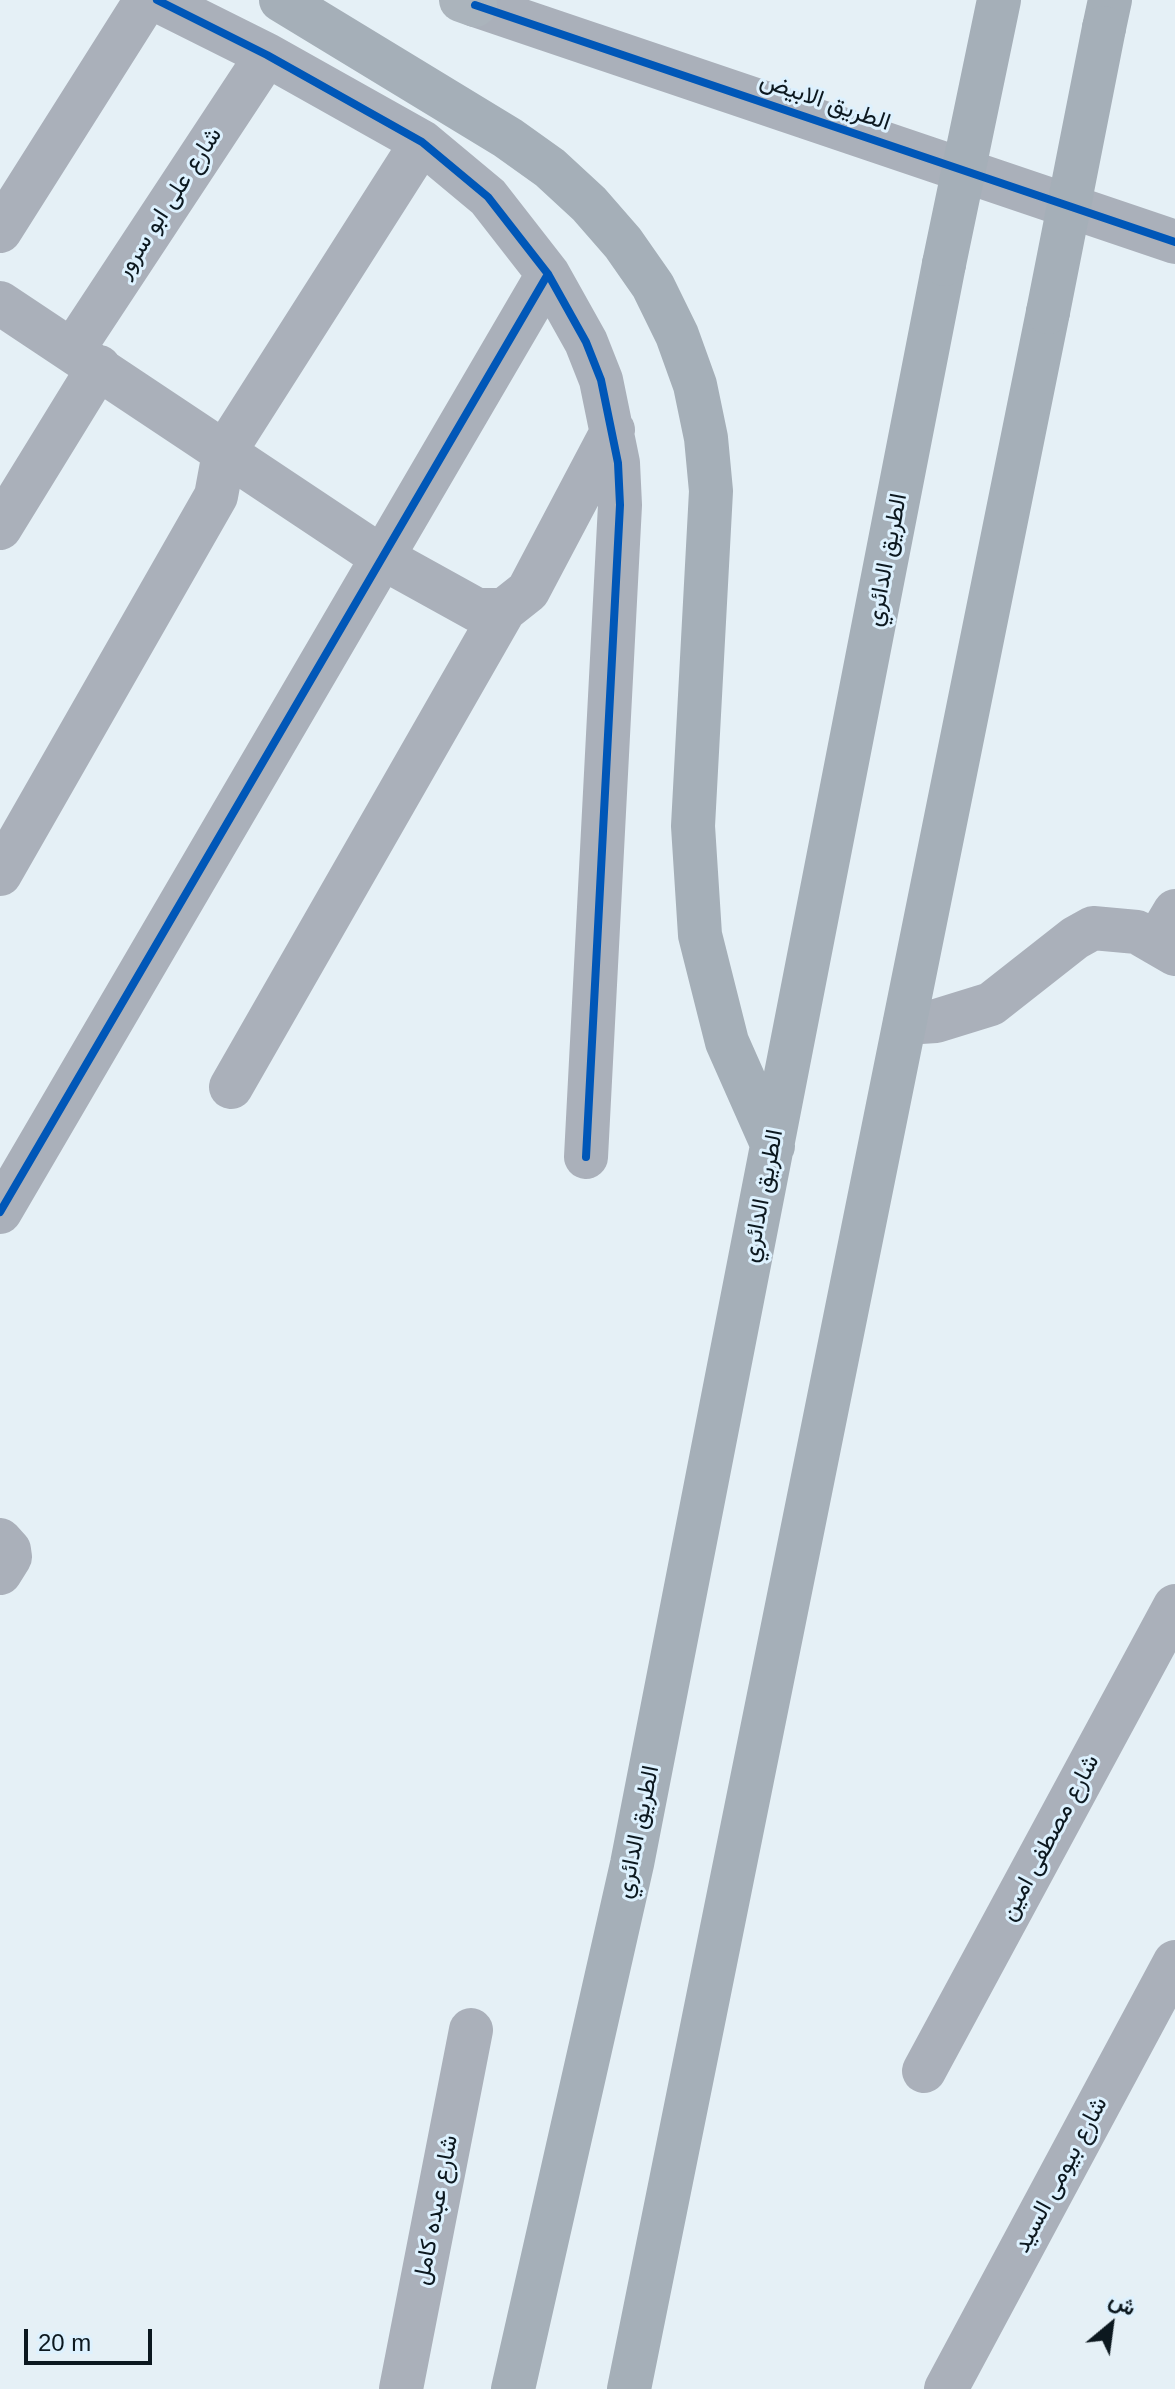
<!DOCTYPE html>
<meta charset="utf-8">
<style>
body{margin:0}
#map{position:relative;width:1175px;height:2389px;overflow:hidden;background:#e5f0f6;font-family:Helvetica,Vazirmatn,sans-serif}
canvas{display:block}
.north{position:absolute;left:1071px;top:2285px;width:80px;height:80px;-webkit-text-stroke:6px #ddf1fe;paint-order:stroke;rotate:29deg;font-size:22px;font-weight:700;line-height:32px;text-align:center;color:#0c181f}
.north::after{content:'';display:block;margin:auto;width:28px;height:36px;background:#0c181f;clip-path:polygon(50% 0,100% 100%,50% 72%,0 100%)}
.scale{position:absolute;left:24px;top:2329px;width:128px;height:36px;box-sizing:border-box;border:4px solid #0c181f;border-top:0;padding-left:10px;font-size:24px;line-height:28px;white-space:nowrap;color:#0c181f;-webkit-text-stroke:6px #ddf1fe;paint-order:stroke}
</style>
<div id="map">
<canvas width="1175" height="2389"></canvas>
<div class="north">ش</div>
<div class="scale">20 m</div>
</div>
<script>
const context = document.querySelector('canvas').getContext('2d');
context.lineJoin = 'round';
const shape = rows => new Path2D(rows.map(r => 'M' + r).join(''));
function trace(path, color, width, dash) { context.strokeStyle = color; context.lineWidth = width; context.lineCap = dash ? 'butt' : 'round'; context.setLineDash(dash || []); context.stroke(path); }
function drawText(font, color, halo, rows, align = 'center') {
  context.font = font + ' Helvetica,Vazirmatn,sans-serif'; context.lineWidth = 6; context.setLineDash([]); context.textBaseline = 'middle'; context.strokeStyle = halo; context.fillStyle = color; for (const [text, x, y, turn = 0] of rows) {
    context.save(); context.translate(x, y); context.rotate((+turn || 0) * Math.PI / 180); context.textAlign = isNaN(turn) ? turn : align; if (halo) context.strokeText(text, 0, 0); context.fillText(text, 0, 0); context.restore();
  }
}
const minor = shape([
 [157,0,267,55,422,142,488,197,548,274,586,342,601,380,618,463,620,505,586,1157],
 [475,5,1175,242],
 [0,231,146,0],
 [0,303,383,558,477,610,504,610,528,591,613,430],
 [72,351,267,55],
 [0,528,99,367],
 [0,874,216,496,224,453,422,142],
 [1156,943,1175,911],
 [905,1023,936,1021,991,1004,1075,938,1093,928,1137,932,1175,954],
 [231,1087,504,610],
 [0,1212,548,274],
 [0,1540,9,1550,10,1557,0,1573],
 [924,2071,1175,1606],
 [401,2389,471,2030],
 [946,2389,1175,1962]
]);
const major = shape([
 [461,0,475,5]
]);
const highway = shape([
 [281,0,508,138,550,168,589,204,623,243,653,286,677,335,695,385,706,438,711,491,693,826,700,935,727,1042,773,1146],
 [1104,28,1110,0],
 [513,2389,632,1864,944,264],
 [629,2389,1048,312]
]);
const highwayBridge = shape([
 [944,264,999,0],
 [1048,312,1104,28]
]);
const cycleway = shape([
 [157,0,267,55,422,142,488,197,548,274,586,342,601,380,618,463,620,505,586,1157],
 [475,5,1175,242],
 [0,1212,548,274]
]);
const streetNames = [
 ["الطريق الابيض",825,102,19],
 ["شارع على ابو سرور",169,203,-57],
 ["الطريق الدائري",887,560,-79],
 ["الطريق الدائري",763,1196,-79],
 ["الطريق الدائري",638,1832,-78],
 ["شارع مصطفى امين",1050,1838,-62],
 ["شارع بيومى السيد",1061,2175,-62],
 ["شارع عبده كامل",436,2210,-79]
];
trace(minor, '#aab0ba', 44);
trace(major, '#abb4bc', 44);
trace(highway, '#a5afb8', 44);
trace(highwayBridge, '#a5afb8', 44);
trace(cycleway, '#0057b8', 8);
drawText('24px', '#0c181f', '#ddf1fe', streetNames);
</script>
